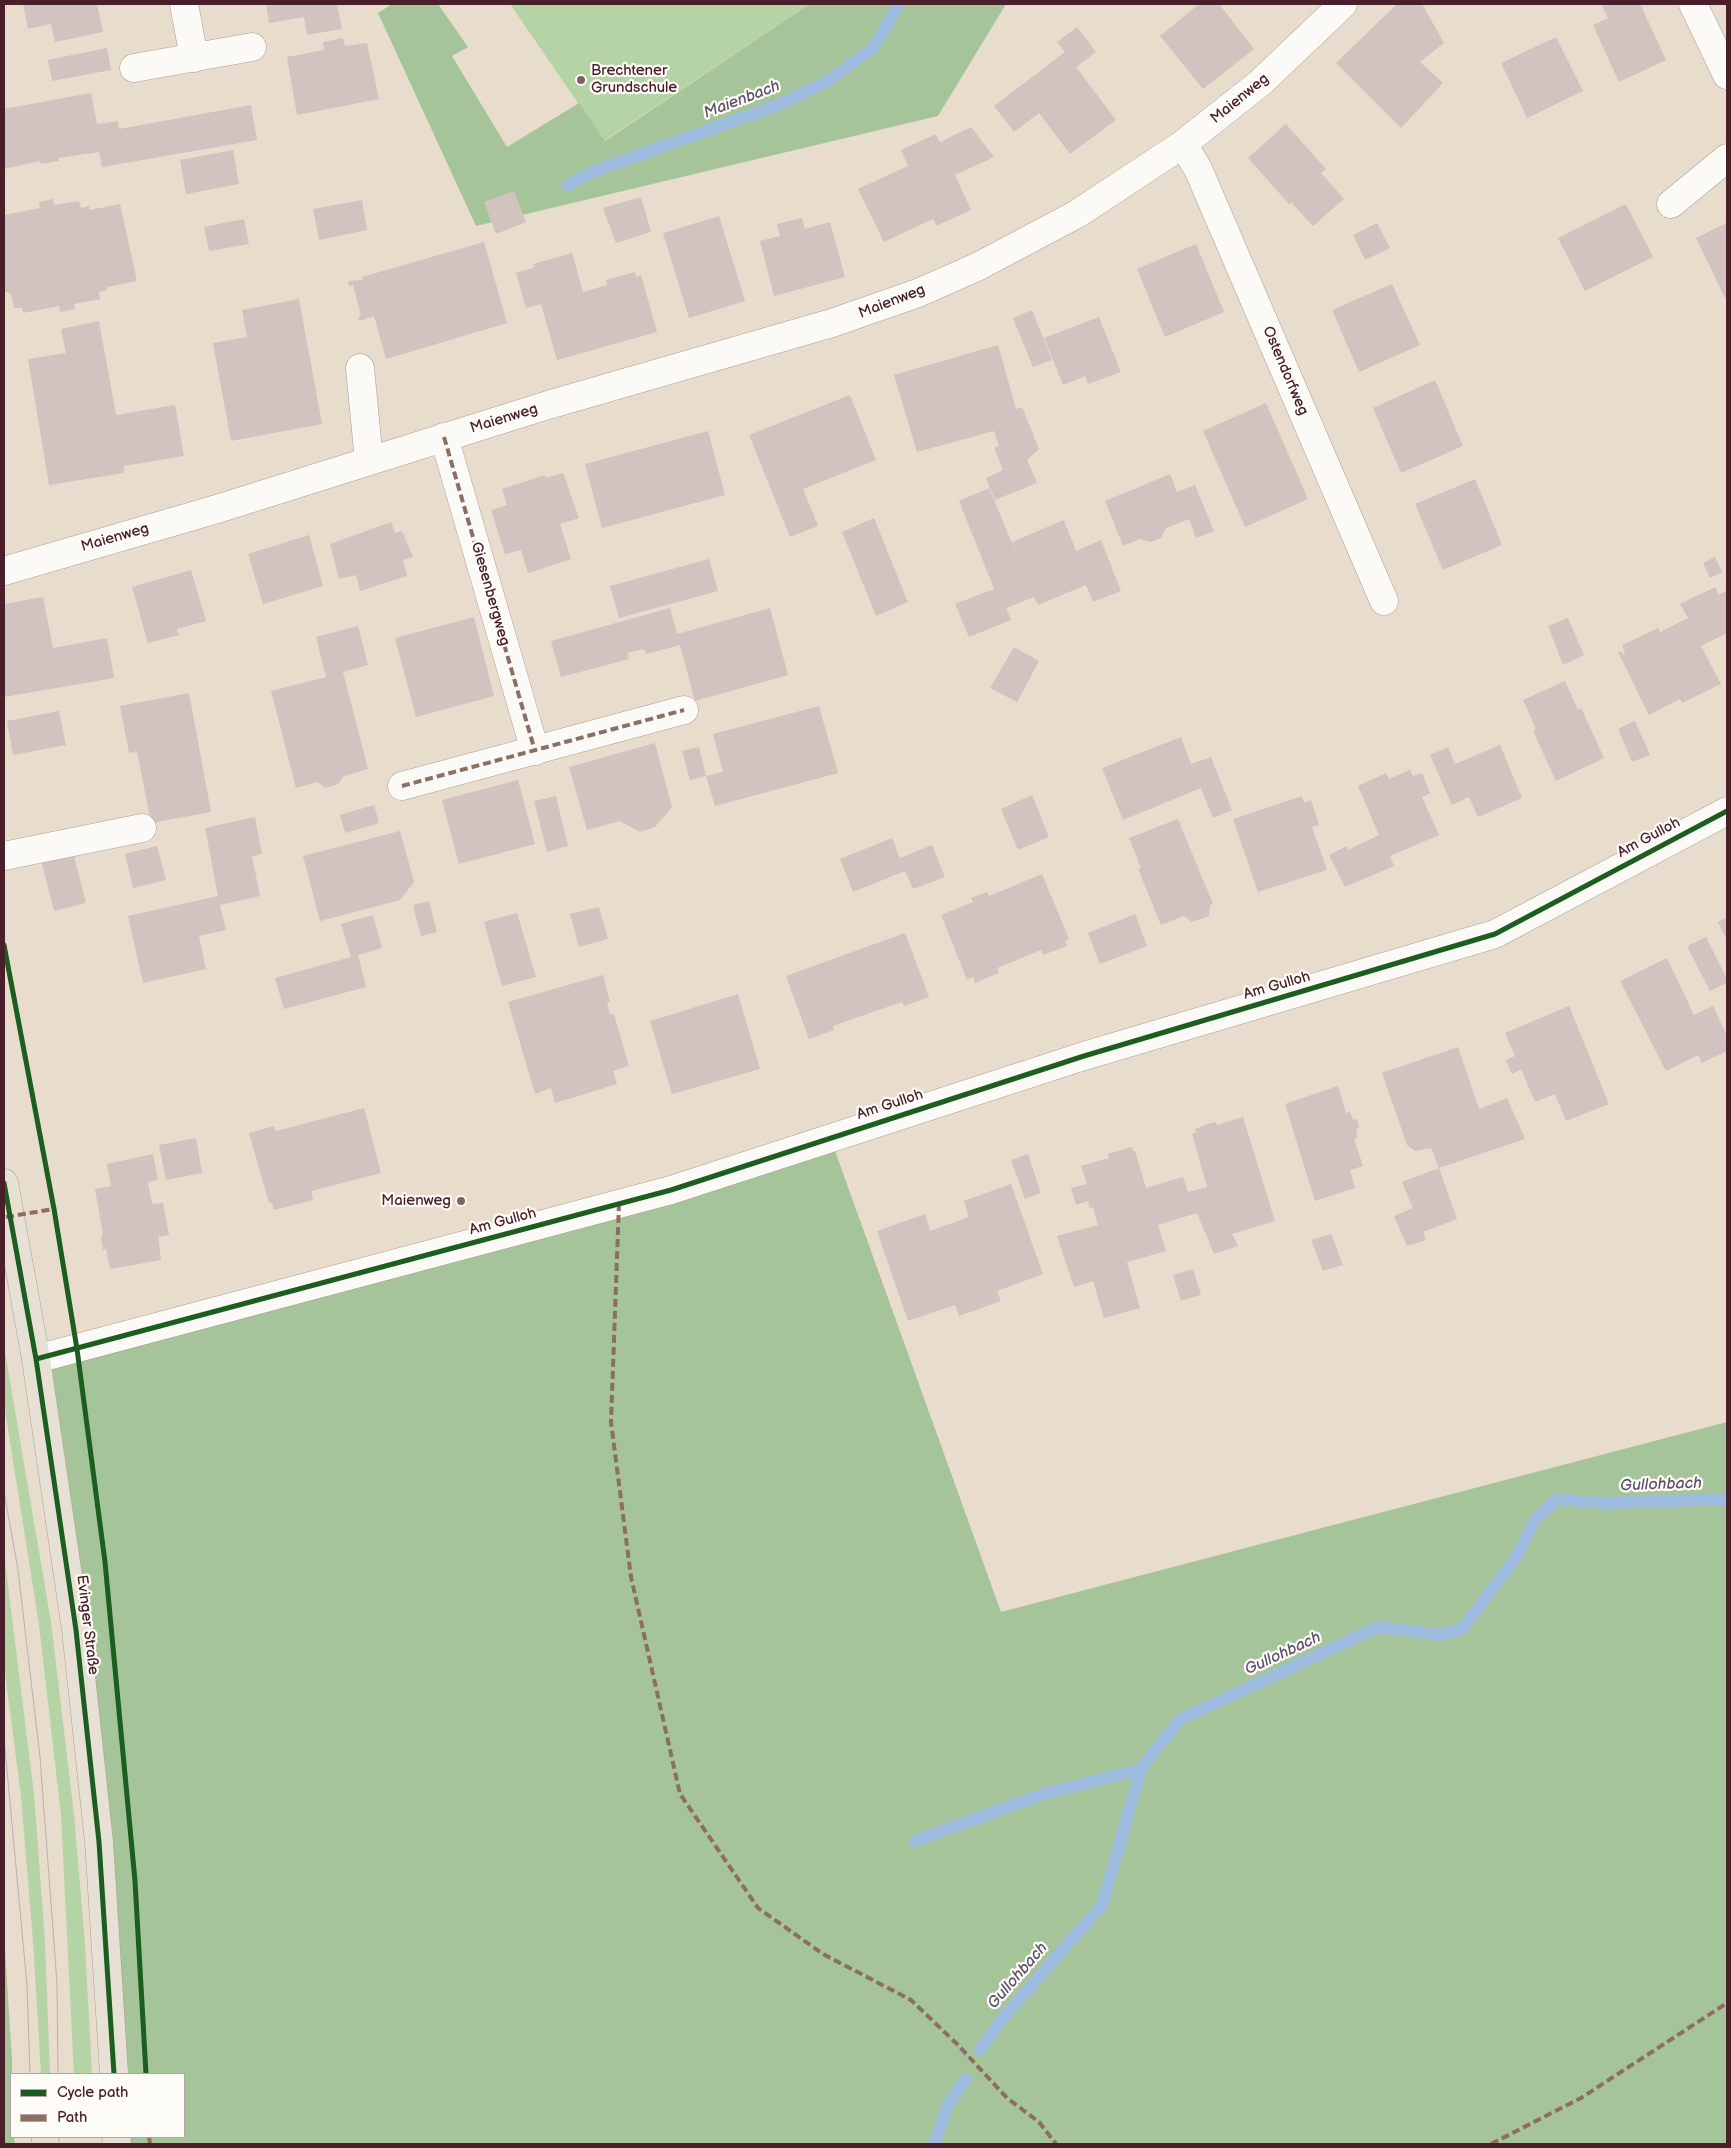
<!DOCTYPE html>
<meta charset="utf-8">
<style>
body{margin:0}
#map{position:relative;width:1731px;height:2148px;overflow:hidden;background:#e8dccc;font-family:"Balsamiq Sans",sans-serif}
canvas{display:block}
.frame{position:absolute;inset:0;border:5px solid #4a1f2b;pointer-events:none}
.legend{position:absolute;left:10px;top:2073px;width:175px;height:65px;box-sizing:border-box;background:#fdfcf7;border:1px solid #b5a4a5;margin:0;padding:6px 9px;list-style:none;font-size:15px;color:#4a1f2b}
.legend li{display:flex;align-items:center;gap:10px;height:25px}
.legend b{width:25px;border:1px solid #b5a4a5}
</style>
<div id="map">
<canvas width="1731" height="2148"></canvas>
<div class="frame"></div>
<ul class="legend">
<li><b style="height:6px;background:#1b5e20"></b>Cycle path</li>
<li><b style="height:6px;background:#8d6e63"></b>Path</li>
</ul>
</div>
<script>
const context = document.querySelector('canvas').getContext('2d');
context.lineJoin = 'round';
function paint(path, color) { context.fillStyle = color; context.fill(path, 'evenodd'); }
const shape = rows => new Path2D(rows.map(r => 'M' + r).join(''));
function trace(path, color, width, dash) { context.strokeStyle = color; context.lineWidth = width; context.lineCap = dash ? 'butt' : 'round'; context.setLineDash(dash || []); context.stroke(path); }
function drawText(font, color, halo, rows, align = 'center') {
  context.font = font + ' "Balsamiq Sans",sans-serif'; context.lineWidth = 4.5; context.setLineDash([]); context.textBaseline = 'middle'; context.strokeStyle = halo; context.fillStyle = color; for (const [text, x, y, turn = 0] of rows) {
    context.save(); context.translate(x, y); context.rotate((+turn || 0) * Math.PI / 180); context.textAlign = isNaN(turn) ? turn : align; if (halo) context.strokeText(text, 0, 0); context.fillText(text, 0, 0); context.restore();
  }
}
const green = shape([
 [510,4,810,4,604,141],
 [4,1346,51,1622,74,1815,85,1944,92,2074,74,2074,61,1815,39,1625,4,1404],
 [4,1553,34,1794,45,1941,50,2074,41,2074,33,1941,21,1796,4,1666]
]);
const forest = shape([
 [392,4,438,4,468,47,452,56,507,147,579,103,605,141,810,4,1006,4,938,116,476,226,378,13],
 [830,1137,1001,1612,1727,1422,1727,2144,117,2144,116,2137,184,2137,184,2074,114,2074,36,1359],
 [4,1935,12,2061,11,2137,14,2137,15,2144,4,2144]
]);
const stream = shape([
 [568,185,594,171,778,105,826,82,873,48,899,4],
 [915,1841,1043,1794,1141,1769],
 [980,2050,1001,2020,1102,1905,1141,1769,1179,1720,1378,1627,1440,1635,1462,1629,1517,1556,1535,1519,1557,1499,1602,1503,1727,1499],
 [934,2144,948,2104,966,2079]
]);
const building = shape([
 [23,4,97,4,103,32,55,42,51,24,28,29],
 [266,4,337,4,342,29,307,35,304,17,269,23],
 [1199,4,1219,4,1254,49,1203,89,1160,36],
 [1397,4,1422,4,1444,43,1420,62,1443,83,1401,128,1336,63],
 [1601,4,1640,4,1666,60,1619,82,1593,25,1608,18],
 [1077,27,1096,52,1076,67,1116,120,1070,154,1039,113,1014,132,994,106,1065,52,1057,42],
 [1556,37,1583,91,1527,118,1501,63],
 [343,38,345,46,367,43,379,99,297,115,287,57,324,50,323,42],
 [107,48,111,70,52,81,48,60],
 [91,93,97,124,118,121,119,129,251,105,257,140,102,167,99,152,58,158,59,161,41,164,40,161,4,169,4,109],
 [1286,124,1326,169,1321,173,1344,199,1313,226,1291,202,1289,204,1248,158],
 [971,127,994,157,955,175,971,210,936,226,933,219,884,242,858,189,908,166,901,150,936,134,940,142],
 [233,150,239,184,186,194,180,160],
 [514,191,526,222,496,234,484,202],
 [641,197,651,232,616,243,603,208],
 [53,199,54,205,79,201,81,208,89,206,90,210,120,204,137,281,107,287,107,290,99,292,100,299,74,304,75,309,60,312,59,306,23,313,22,308,14,308,11,294,4,291,4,215,40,208,39,202],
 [362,200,367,230,319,240,313,209],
 [1626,204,1653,257,1585,291,1558,238],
 [719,216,745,301,689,318,663,233],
 [802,218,805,229,830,222,845,277,774,296,760,241,780,236,777,224],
 [244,219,249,244,209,251,204,227],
 [1377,223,1390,248,1365,260,1353,235],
 [1727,223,1727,297,1725,298,1696,238],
 [484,242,507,323,386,359,374,316,359,321,358,318,361,316,353,285,349,286,348,281,363,280,362,277],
 [1196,244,1224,312,1165,337,1137,269],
 [572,253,583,292,607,285,606,280,635,272,636,277,641,275,657,332,557,360,541,304,526,308,516,273,535,267,533,264],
 [1392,284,1420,345,1359,372,1332,310],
 [299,299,322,424,231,441,213,343,247,337,242,310],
 [1032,310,1052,360,1033,367,1013,318],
 [1099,317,1121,372,1088,384,1085,376,1063,385,1044,338],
 [99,321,116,415,175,405,184,456,124,466,124,473,49,485,28,359,66,353,61,329],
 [998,345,1016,409,1022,407,1039,449,1027,460,1037,483,995,500,986,478,1003,470,994,448,999,446,994,431,917,452,894,375],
 [1435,380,1463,446,1401,473,1373,408],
 [850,395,876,460,803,489,818,526,790,537,749,435],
 [1266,403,1308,499,1245,527,1203,431],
 [708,431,725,495,602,528,585,464],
 [563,473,579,518,560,524,571,559,528,573,521,550,505,554,491,510,507,505,502,489,545,475,546,478],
 [1170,474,1177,492,1195,485,1214,531,1196,538,1189,519,1166,528,1161,538,1150,542,1140,539,1123,546,1105,501],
 [1475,479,1502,545,1443,570,1415,504],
 [989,488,1025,574,1012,542,1064,520,1076,551,1101,540,1121,591,1093,602,1086,585,1038,605,1034,597,1006,608,1011,620,969,637,955,604,994,589,959,501],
 [874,518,908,602,876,616,842,532],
 [391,522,395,533,402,531,413,557,403,560,407,576,360,591,356,575,339,579,330,544],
 [309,535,323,586,263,604,248,554],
 [1715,557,1722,572,1710,578,1703,563],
 [709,559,718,591,619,618,610,586],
 [191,570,206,621,177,629,179,635,148,643,132,587],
 [1715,587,1719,595,1727,590,1727,633,1701,646,1721,684,1682,703,1680,699,1649,715,1618,652,1621,651,1623,655,1625,653,1622,645,1658,628,1661,634,1662,631,1688,618,1680,604],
 [43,597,53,648,107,638,114,678,4,697,4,604],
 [670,608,677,634,770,608,788,675,695,701,680,645,646,654,644,649,627,653,629,659,561,677,551,641],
 [474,617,494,696,416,717,395,638],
 [1568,618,1584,655,1563,665,1548,626],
 [358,626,368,665,343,672,368,769,344,776,338,784,325,788,318,782,296,788,271,691,326,677,316,637],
 [1014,647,1039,661,1017,702,990,688],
 [1565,681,1578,710,1581,708,1604,758,1556,781,1533,731,1536,729,1523,700],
 [189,693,211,812,151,823,137,751,129,753,120,706],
 [819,706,838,773,715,806,706,776,690,780,682,751,699,747,706,776,723,772,713,734],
 [59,711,66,745,13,755,7,721],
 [1635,721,1650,755,1632,762,1618,729],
 [1181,737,1191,764,1211,757,1232,810,1213,818,1201,788,1123,820,1102,768],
 [655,743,672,807,655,827,640,832,620,821,587,830,569,767],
 [1500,745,1522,798,1478,817,1469,797,1452,805,1430,755,1448,747,1455,764],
 [1410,770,1413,776,1422,773,1430,793,1422,797,1439,835,1390,856,1394,866,1345,887,1329,855,1347,846,1348,850,1379,835,1358,786,1386,773,1389,779],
 [518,780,535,844,459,864,442,800],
 [1032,795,1049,837,1018,850,1001,809],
 [556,796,568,846,547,852,534,801],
 [1302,796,1304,803,1311,800,1319,825,1312,827,1327,870,1258,892,1233,819],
 [374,805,379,823,345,833,340,815],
 [255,817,262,854,252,856,260,896,220,905,226,930,199,936,206,969,143,983,128,916,218,896,205,828],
 [1178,819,1213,904,1210,905,1209,916,1192,922,1184,916,1161,925,1138,869,1141,868,1129,838],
 [400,831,414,882,400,900,320,921,303,856],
 [892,838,900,858,932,845,945,877,913,889,905,871,853,892,840,859],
 [157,846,166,880,133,888,125,854],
 [73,852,86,903,54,911,41,860],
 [1042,874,1069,939,1065,941,1067,946,1043,955,1041,950,997,968,999,973,975,983,973,977,967,980,941,915,973,902,971,898,987,892,989,896],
 [429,901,437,932,421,936,413,905],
 [599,907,608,939,579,947,570,914],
 [517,913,536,977,502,986,484,922],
 [1135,914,1147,946,1100,964,1088,933],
 [373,915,382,948,358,955,366,987,284,1009,275,978,351,957,341,924],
 [1727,917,1727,941,1718,922],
 [905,933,929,997,904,1006,902,1002,867,1014,833,1026,834,1030,809,1039,786,976],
 [1706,937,1727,979,1727,983,1710,991,1687,946],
 [1667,958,1694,1015,1713,1006,1727,1036,1727,1051,1702,1063,1698,1055,1666,1071,1620,981],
 [603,975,610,1002,607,1002,610,1014,614,1014,629,1066,613,1071,617,1084,555,1103,551,1088,535,1094,508,1002],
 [738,994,760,1069,672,1094,650,1021],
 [1569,1006,1609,1104,1566,1121,1555,1094,1535,1102,1521,1069,1512,1074,1506,1060,1515,1056,1505,1033],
 [1458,1047,1479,1109,1507,1098,1525,1139,1439,1168,1431,1148,1415,1151,1407,1145,1382,1073],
 [1338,1086,1346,1113,1350,1112,1353,1120,1357,1119,1358,1123,1359,1128,1356,1129,1358,1138,1354,1139,1363,1166,1350,1170,1355,1188,1315,1201,1285,1104],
 [364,1108,381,1173,311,1191,313,1200,274,1210,272,1203,269,1203,249,1133,274,1126,276,1131],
 [1243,1117,1275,1221,1232,1234,1238,1246,1214,1254,1197,1213,1158,1225,1166,1251,1127,1262,1140,1308,1104,1318,1093,1281,1074,1287,1057,1236,1098,1225,1093,1207,1090,1208,1088,1201,1076,1205,1071,1188,1087,1184,1081,1166,1109,1158,1108,1154,1132,1147,1133,1151,1135,1151,1146,1188,1183,1177,1188,1192,1207,1187,1192,1133,1196,1133,1195,1129,1205,1125,1216,1122,1217,1125],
 [196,1138,202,1173,166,1180,159,1145],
 [153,1154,158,1180,148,1182,152,1204,163,1203,169,1235,158,1237,161,1260,110,1269,106,1249,103,1250,101,1236,103,1235,95,1189,111,1186,107,1164],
 [1028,1154,1041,1193,1025,1199,1011,1160],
 [1439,1168,1457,1219,1423,1232,1426,1240,1407,1246,1394,1216,1413,1208,1402,1182],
 [1011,1184,1043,1274,997,1291,1001,1301,959,1316,955,1305,908,1321,877,1231,925,1214,930,1231,969,1217,964,1201],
 [1331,1234,1343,1265,1323,1271,1311,1240],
 [1193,1269,1201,1295,1181,1301,1173,1275]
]);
const minor = shape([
 [184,4,194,58],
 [1693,4,1727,75],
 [134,68,252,47],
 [1183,144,1198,169,1384,601],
 [1671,204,1727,158],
 [360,368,369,461],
 [444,437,535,751],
 [4,571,217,509,548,405,832,323,918,293,977,267,1077,214,1183,144,1260,83,1343,4],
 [402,786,684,710],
 [4,856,142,828],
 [36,1359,671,1190,1084,1056,1495,934,1727,811]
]);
const major = shape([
 [4,1183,36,1359,76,1630,99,1842,114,2074],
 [116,2137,117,2144]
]);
const tram = shape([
 [4,1491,18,1570,40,1757,57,1983,58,2074],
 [4,1738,27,1985,30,2074],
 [31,2137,32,2144],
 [59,2137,59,2144]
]);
const quiet = shape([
 [444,437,535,751],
 [402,786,684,710],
 [619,1203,611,1422,631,1577,680,1794,758,1908,823,1954,911,2000,957,2044,1007,2098,1039,2122,1056,2144],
 [6,1217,54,1209],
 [149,2137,150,2144],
 [1491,2144,1581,2098,1727,2003]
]);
const cycleway = shape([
 [4,945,54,1209,77,1349,105,1562,135,1881,146,2074],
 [4,1183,36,1359,76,1630,99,1842,114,2074],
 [36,1359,671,1190,1084,1056,1495,934,1727,811]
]);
const markers = [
 [581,80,5,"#816163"],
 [461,1201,5,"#816163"]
];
const poiNames = [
 ["Brechtener",591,71],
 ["Grundschule",591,88],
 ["Maienweg",451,1201,"right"]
];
const streetNames = [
 ["Maienweg",1240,99,-39],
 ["Maienweg",892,302,-21],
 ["Ostendorfweg",1285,371,67],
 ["Maienweg",504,419,-17],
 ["Maienweg",115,538,-16],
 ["Giesenbergweg",490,594,74],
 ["Am Gulloh",1649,838,-28],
 ["Am Gulloh",1277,986,-16],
 ["Am Gulloh",890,1105,-18],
 ["Am Gulloh",503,1222,-15],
 ["Evinger Straße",87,1625,83]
];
const waterNames = [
 ["Maienbach",742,100,-21],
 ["Gullohbach",1661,1485,-2],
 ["Gullohbach",1283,1654,-25],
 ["Gullohbach",1018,1976,-49]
];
paint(green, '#b5d4a5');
paint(forest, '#a6c49a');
trace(stream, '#9ebce0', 12);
paint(building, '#d2c2c0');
trace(minor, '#ab9f97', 29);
trace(major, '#ab9f97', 29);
trace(minor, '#fcfaf7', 28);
trace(major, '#e7e0d4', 28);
trace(tram, '#b9b2b2', 1);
trace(quiet, '#8d6e63', 4, [8, 4]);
trace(cycleway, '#1b5e20', 5);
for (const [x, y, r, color] of markers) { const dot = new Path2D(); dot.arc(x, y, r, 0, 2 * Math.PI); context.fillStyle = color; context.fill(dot); trace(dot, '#fdfcf7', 2); }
drawText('15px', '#4a1f2b', '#fdfcf7', poiNames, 'left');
drawText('15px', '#4a1f2b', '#fdfcf7', streetNames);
drawText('italic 16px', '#5c516e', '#fdfcf7', waterNames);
</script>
